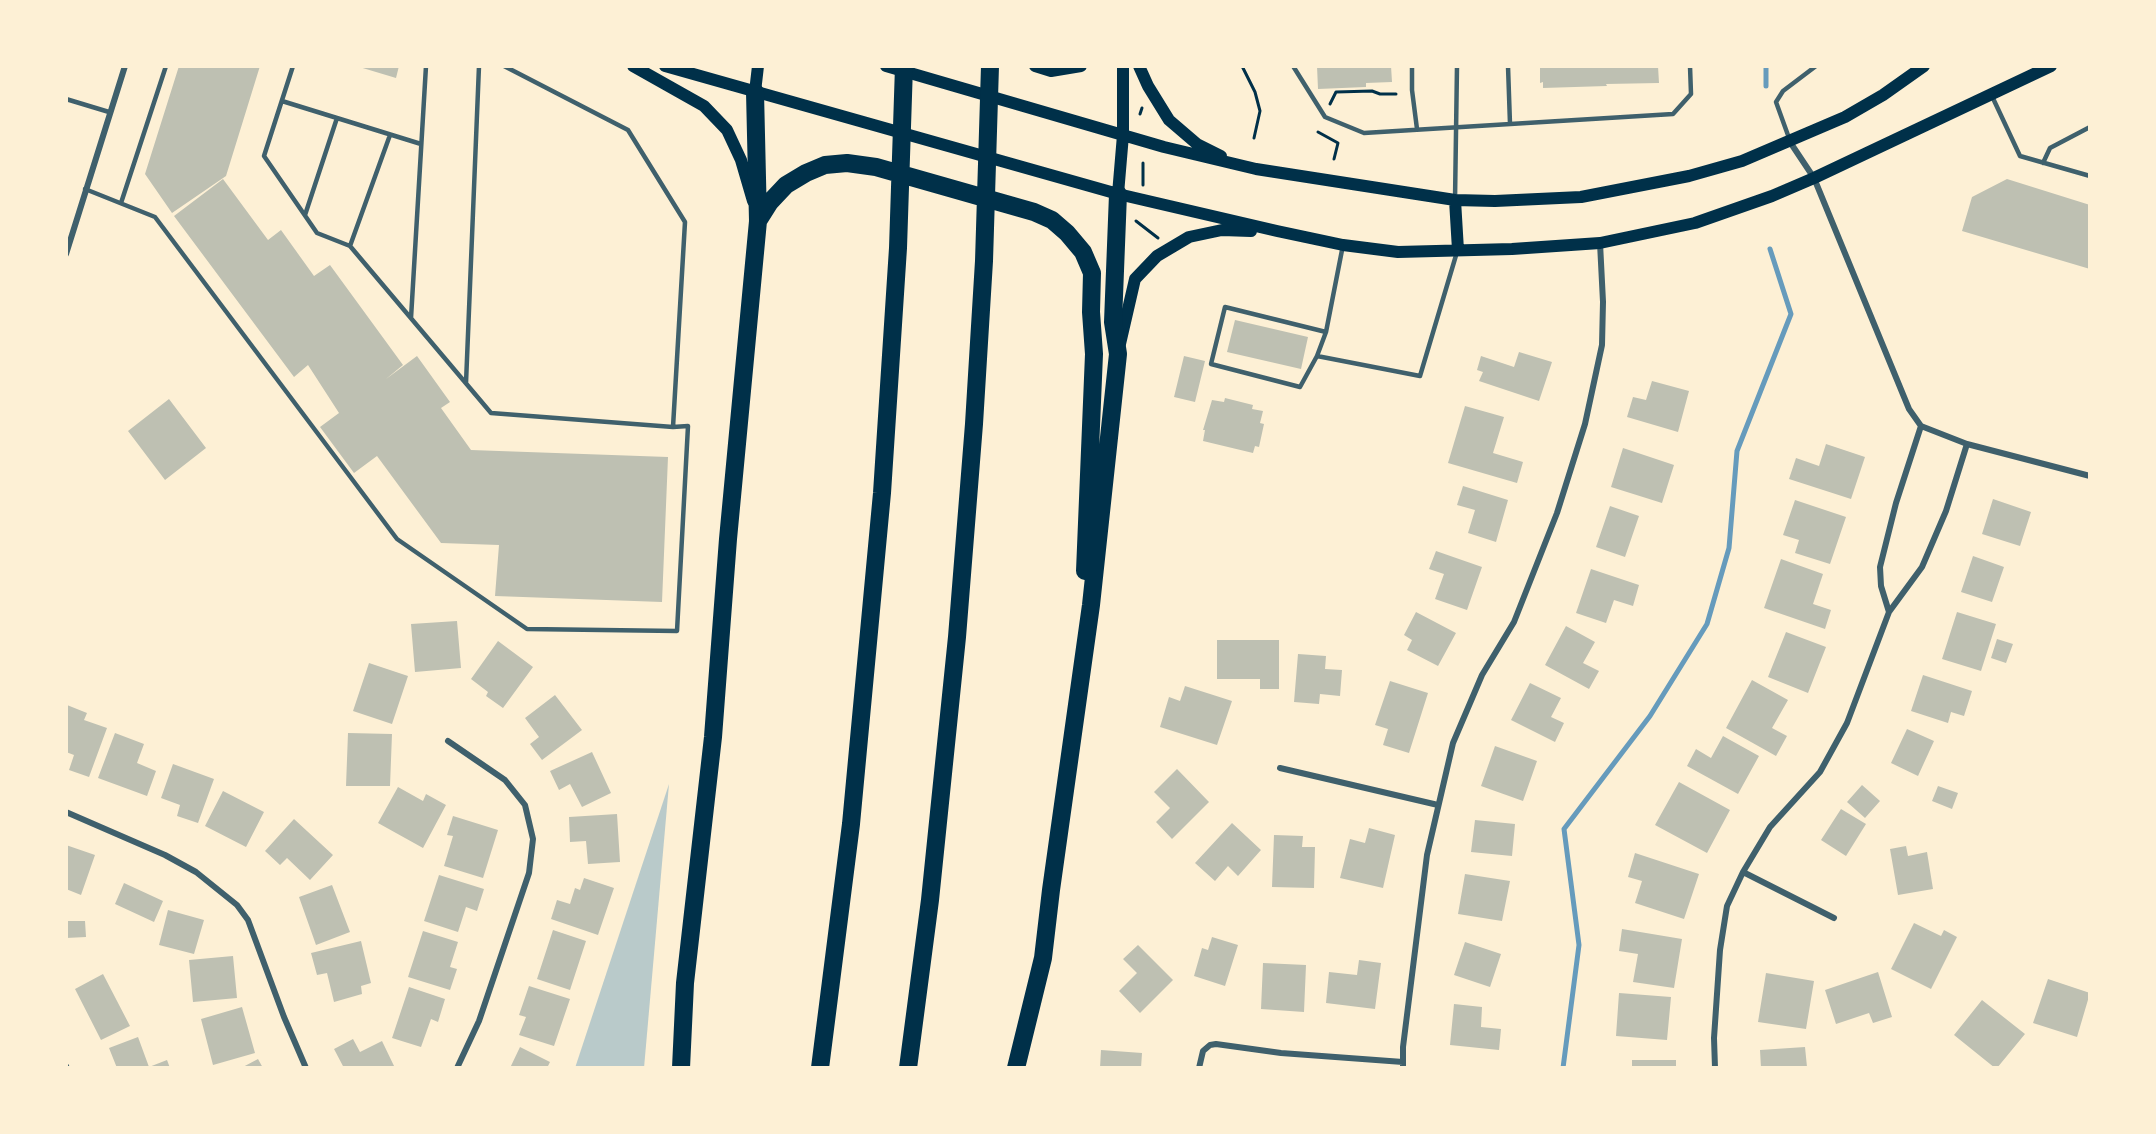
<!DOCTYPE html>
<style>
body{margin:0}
#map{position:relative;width:2156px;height:1134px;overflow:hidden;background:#fdf0d5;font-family:"Noto Sans",sans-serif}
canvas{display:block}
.frame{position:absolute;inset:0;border:68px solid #fdf0d5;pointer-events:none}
</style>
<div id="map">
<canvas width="2156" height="1134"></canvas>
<div class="frame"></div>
</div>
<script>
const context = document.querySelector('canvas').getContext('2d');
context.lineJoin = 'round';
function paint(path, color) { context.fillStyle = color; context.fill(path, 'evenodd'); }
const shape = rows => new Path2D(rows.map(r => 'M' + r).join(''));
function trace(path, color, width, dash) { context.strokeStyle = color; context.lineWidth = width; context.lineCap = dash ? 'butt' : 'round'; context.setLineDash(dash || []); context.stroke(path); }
const green = shape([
 [669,784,644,1068,575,1068]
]);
const stream = shape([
 [1766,86,1766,66],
 [1563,1068,1579,945,1564,829,1650,716,1707,624,1729,548,1737,451,1791,314,1770,249]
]);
const building = shape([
 [179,66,260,66,226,176,172,213,145,174],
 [356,66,399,66,396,78],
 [1317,66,1391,66,1392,82,1366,83,1366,87,1318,89],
 [1540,66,1658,66,1659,83,1606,84,1607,86,1543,88,1543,82,1540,83],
 [223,179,268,240,281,230,314,276,330,265,403,365,386,379,417,356,450,402,441,408,471,450,668,457,662,602,495,596,499,545,441,543,377,456,354,473,320,427,339,413,308,365,294,377,174,216],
 [2007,179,2090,205,2090,269,1962,231,1972,197],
 [1235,320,1308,337,1301,369,1227,352],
 [1519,352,1552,362,1539,401,1479,381,1483,372,1477,370,1481,356,1514,367],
 [1184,356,1205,361,1195,402,1174,397],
 [1652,381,1689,391,1678,432,1627,417,1633,397,1646,400],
 [1225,398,1253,405,1252,409,1263,411,1260,423,1264,424,1259,447,1255,446,1253,453,1203,441,1205,430,1203,430,1212,400,1224,402],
 [169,399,206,448,165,480,128,431],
 [1465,406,1504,417,1493,453,1523,462,1517,483,1448,463],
 [1826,444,1865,457,1851,499,1789,479,1796,458,1819,466],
 [1623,448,1674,465,1662,503,1611,487],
 [1463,486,1508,500,1496,542,1468,533,1475,510,1457,505],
 [1993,499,2031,512,2020,546,1982,534],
 [1795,500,1846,517,1830,564,1795,553,1799,540,1783,535],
 [1610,506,1639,516,1625,557,1596,547],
 [1436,551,1482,567,1467,610,1435,599,1444,574,1429,569],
 [1973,556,2004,567,1992,602,1961,592],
 [1781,559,1823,574,1813,604,1831,610,1825,629,1764,608],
 [1591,569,1639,585,1633,606,1614,600,1606,623,1576,613],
 [1416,612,1456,633,1438,666,1407,650,1412,640,1404,635],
 [1957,612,1996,624,1981,671,1942,659],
 [457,621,461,668,415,672,411,624],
 [1566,626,1595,642,1583,663,1599,671,1589,689,1545,665],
 [1786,632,1826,647,1808,693,1768,677],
 [1997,639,2013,644,2006,663,1991,658],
 [1217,640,1279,640,1279,689,1260,689,1260,679,1217,679],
 [498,641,533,667,503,708,486,696,488,692,471,679],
 [1298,654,1326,656,1325,669,1342,670,1340,696,1320,694,1319,704,1294,702],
 [369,663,408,676,392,724,353,711],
 [1923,675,1972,691,1964,716,1951,712,1948,723,1911,711],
 [1752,680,1788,700,1772,728,1787,736,1776,756,1726,728],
 [1390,681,1428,693,1409,753,1383,745,1388,729,1375,725],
 [1530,683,1561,698,1551,717,1564,723,1555,742,1511,720],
 [1185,686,1232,701,1217,745,1160,727,1169,697,1180,701],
 [555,695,582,730,542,760,530,744,539,737,525,718],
 [67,705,87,713,84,720,107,728,89,777,69,770,74,755,66,752],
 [1907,729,1934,741,1918,776,1891,763],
 [115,733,144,744,137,763,156,771,147,796,98,778],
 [348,733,392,734,390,786,346,786],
 [1723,736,1759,756,1738,794,1687,766,1696,749,1711,758],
 [1495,746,1537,761,1523,801,1481,786],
 [592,752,611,793,582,807,570,784,559,790,550,771],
 [173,764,214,779,198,823,177,816,180,805,161,798],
 [1177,769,1209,802,1172,839,1156,822,1170,808,1154,792],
 [1679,782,1730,810,1707,853,1655,825],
 [1862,785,1880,801,1865,818,1847,802],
 [1938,786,1958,793,1952,809,1932,801],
 [398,787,423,801,426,794,446,805,423,848,378,823],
 [223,791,264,812,246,847,205,826],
 [1841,809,1866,824,1846,856,1821,840],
 [617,814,620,862,588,864,586,841,570,842,569,817],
 [453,816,498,830,483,878,444,866,453,836,447,835],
 [294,819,333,855,310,880,287,858,280,865,265,851],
 [1475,820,1515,824,1512,856,1471,852],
 [1232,823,1261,850,1238,876,1228,866,1215,881,1195,863],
 [1369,828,1395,835,1383,888,1340,878,1350,839,1365,843],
 [1274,835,1303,836,1302,847,1315,847,1314,888,1272,887],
 [66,845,95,855,81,895,66,889],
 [1906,846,1908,856,1927,852,1933,889,1898,895,1890,849],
 [1635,853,1699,874,1684,919,1635,903,1642,881,1628,877],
 [1465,874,1510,881,1502,921,1458,914],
 [439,875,484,889,477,911,466,907,458,932,424,921],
 [584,878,614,888,598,935,551,919,557,900,570,904,575,888,580,890],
 [124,883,163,901,154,922,115,904],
 [332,885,350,932,316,945,299,897],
 [168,910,204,920,194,954,159,945],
 [66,921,85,921,86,937,66,938],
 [1914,923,1941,936,1944,930,1957,937,1931,989,1891,969],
 [1622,929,1682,939,1674,988,1633,982,1638,954,1619,951],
 [553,930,586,941,570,990,537,979],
 [423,931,458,942,450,967,457,969,450,990,408,977],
 [1212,937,1238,945,1225,986,1194,976,1202,948,1208,950],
 [361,941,371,983,361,986,362,994,334,1002,327,973,317,975,311,953],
 [1465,942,1501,954,1490,987,1454,975],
 [1138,945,1173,980,1140,1013,1119,991,1137,973,1123,959],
 [233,956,237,998,193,1002,189,960],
 [1359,960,1381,963,1375,1009,1326,1003,1329,972,1357,975],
 [1263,963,1306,965,1304,1012,1261,1009],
 [1878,972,1892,1017,1873,1023,1869,1013,1836,1024,1825,990],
 [1766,973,1814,981,1806,1029,1758,1022],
 [103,974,130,1026,101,1040,75,989],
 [2048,979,2090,993,2077,1037,2033,1023],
 [529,986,570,999,554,1046,519,1035,526,1017,519,1015],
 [409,987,445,999,438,1022,431,1019,421,1047,392,1038],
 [1619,993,1671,997,1667,1040,1616,1036],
 [1982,1000,2025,1034,1997,1068,1995,1068,1954,1035],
 [1454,1004,1482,1007,1481,1027,1501,1029,1499,1050,1450,1045],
 [242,1007,255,1053,213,1065,201,1019],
 [138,1037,149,1067,167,1060,170,1068,117,1068,109,1048],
 [353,1039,360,1052,382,1041,395,1068,344,1068,334,1049],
 [520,1047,550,1062,547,1068,510,1068],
 [1805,1047,1807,1067,1761,1068,1760,1050],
 [1101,1050,1142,1053,1141,1068,1100,1068],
 [258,1059,263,1068,241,1068],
 [1632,1060,1676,1060,1676,1068,1632,1068]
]);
const path = shape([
 [1242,66,1255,92,1260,111,1254,138],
 [1330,104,1336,92,1372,91,1380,94,1396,94],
 [1140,114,1142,108],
 [1318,132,1338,143,1334,159],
 [1143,163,1143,185],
 [1136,221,1158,238]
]);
const service = shape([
 [293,66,264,156,317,233,350,246,491,413,673,427],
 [1293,66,1325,117,1364,133,1673,114,1691,94,1690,66],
 [1412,66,1412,90,1417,129],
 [1508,66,1510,124],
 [1991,94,2020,156,2090,176],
 [66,99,109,112],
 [282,101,421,144],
 [1789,138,1776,102,1783,91,1816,66],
 [2043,163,2050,148,2090,127],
 [85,189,155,217,397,539,527,629,677,631,688,426,673,427,685,222,628,130,504,66],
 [1455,200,1457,66],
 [121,203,166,66],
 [305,215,337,118],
 [1343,245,1326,332,1317,356,1420,376,1457,252],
 [350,246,390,135],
 [411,318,426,66],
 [1317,356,1300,387,1211,364,1225,307,1326,332],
 [466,383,479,66]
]);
const minor = shape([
 [1790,142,1814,178,1909,409,1921,426,1967,444,2090,476],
 [66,254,125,66],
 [1889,612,1881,586,1880,567,1896,503,1921,426],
 [448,741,505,780,525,805,533,839,529,873,479,1021,457,1068],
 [1280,768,1438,805],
 [66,812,165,855,196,872,237,905,248,920,284,1017,306,1068],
 [1743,872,1834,918],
 [66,1066,67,1068],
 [1199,1068,1203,1051,1210,1045,1216,1044,1281,1053,1403,1062],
 [1403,1068,1403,1047,1427,855,1453,743,1482,675,1514,622,1557,513,1585,424,1602,345,1603,302,1600,243],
 [1715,1068,1714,1038,1720,950,1727,906,1743,872,1770,827,1820,772,1847,723,1889,612,1922,567,1946,511,1967,444]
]);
const secondary = shape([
 [633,66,704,106,727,130,741,160,753,201],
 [665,66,1118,194,1277,231,1343,245,1398,252,1512,249,1600,243,1695,223,1772,196,1814,178,2051,66],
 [886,66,1164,147,1256,169,1455,200,1495,201,1581,197,1689,176,1742,161,1845,117,1883,95,1924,66],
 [1035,66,1051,71,1081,66],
 [1139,66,1148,86,1169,120,1197,144,1221,156],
 [755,92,758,66],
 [1118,194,1123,135,1123,66],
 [1455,200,1458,250],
 [1120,344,1135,279,1157,256,1189,237,1222,230,1251,231]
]);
const motorway = shape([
 [758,221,770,202,786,185,806,173,825,165,847,163,876,167,1034,212,1052,220,1067,233,1083,252,1092,273,1091,312,1094,354,1085,571],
 [681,1068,685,983,713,737,728,539,758,221,755,92],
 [820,1068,851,824,882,493,898,248,904,66],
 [908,1068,930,900,957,637,974,424,984,261,990,66],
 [1016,1068,1043,958,1051,890,1091,605,1118,354,1113,322,1118,194]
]);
paint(green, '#b9caca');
trace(stream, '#669bbc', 5);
paint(building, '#bec0b2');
trace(path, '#003049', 3);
trace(service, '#3f606c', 4.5);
trace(minor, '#3f606c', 6);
trace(secondary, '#003049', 12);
trace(motorway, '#003049', 18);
</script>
